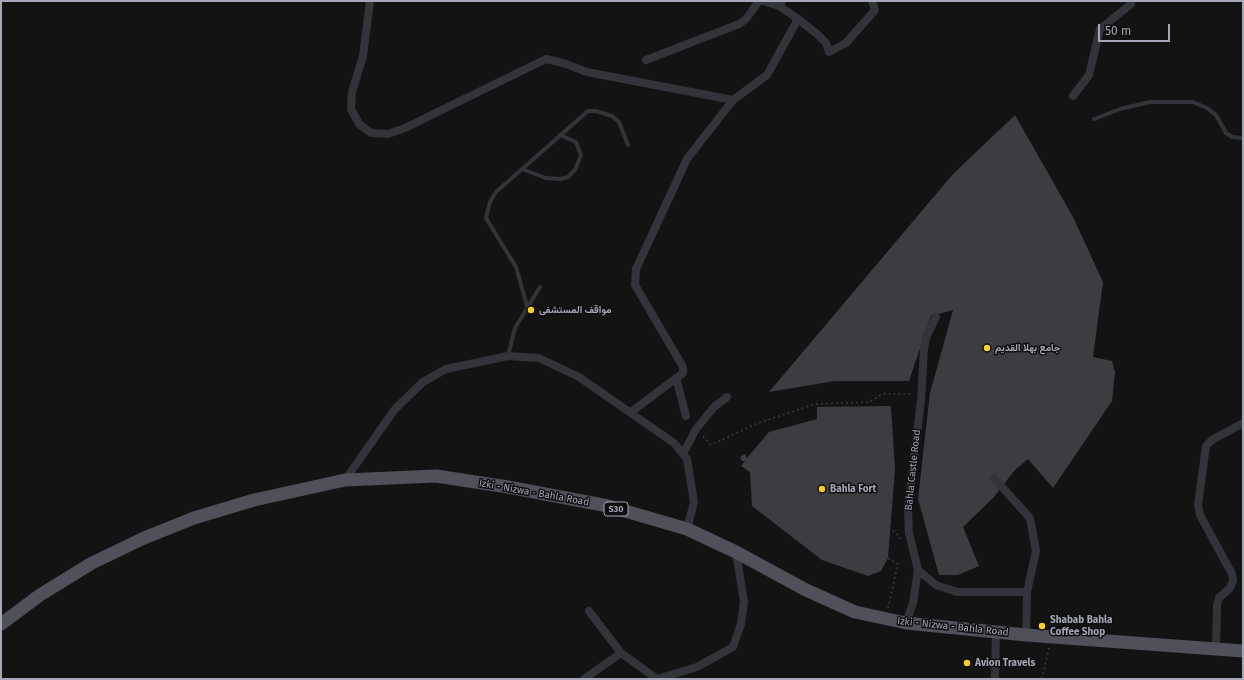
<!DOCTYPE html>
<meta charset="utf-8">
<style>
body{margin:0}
#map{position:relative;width:1244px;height:680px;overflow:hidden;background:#131314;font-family:"Fira Sans",sans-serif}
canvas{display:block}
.frame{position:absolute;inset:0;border:2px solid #a4a7b5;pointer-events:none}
.scale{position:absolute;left:1098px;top:24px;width:72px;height:18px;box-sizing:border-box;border:2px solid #a4a7b5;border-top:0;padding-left:5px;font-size:12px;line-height:14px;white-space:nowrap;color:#a4a7b5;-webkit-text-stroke:3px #0e0e0f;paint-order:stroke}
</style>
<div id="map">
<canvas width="1244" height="680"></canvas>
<div class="frame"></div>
<div class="scale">50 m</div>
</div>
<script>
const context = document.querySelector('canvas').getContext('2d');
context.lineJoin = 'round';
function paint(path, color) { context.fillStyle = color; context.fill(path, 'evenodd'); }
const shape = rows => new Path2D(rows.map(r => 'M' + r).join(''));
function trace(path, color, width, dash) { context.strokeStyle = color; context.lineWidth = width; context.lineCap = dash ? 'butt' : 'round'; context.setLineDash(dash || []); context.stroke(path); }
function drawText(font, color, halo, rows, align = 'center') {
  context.font = font + ' "Fira Sans",Vazirmatn,sans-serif'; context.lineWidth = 3; context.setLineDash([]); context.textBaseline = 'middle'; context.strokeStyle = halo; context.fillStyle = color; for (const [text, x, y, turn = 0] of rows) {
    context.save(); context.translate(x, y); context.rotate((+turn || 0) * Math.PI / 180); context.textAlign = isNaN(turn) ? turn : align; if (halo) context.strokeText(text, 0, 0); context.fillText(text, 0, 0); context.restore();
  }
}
const building = shape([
 [1015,115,1073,217,1103,282,1093,357,1112,361,1115,372,1112,401,1053,488,1028,459,1014,471,994,497,963,527,979,566,958,575,939,575,918,499,930,393,953,310,931,316,909,381,835,381,769,392,953,174],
 [891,406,895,469,888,558,881,571,868,576,822,560,752,506,750,472,741,466,745,461,742,461,740,457,745,454,747,458,769,432,817,419,817,407]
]);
const path = shape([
 [703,436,711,445,758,423,815,404,870,402,882,394,913,394],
 [888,529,895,532,901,539],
 [888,558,898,564,888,608],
 [1042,679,1049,648]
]);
const service = shape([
 [1094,119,1120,109,1150,102,1193,102,1207,108,1216,115,1226,133,1232,137,1243,138],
 [522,169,546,178,560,179,568,177,575,170,581,155,576,142,560,135],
 [527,306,516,267,486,218,490,202,496,192,588,111,596,111,612,116,619,122,628,145],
 [508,356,515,328,540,287]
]);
const minor = shape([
 [370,1,363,56,352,92,351,109,359,124,371,133,388,134,405,128,546,59,563,63,587,72,733,100],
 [763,1,779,6],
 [798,19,817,34,826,43,829,52,846,43,875,10,872,1],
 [646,60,739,24,746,19,759,1],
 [1073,96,1089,75,1100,29,1131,4],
 [676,378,686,416],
 [631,412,683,373,683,367,635,285,636,269,687,159,733,100,767,75,798,19,779,6,782,1],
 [683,454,696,429,714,407,727,397],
 [994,478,1030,518,1036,551,1027,592,1026,635],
 [345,480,395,409,423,382,446,369,508,356,539,358,579,377,674,443,687,459,694,502,687,529],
 [918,570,936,585,957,592,1027,592],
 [589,611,621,653],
 [906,623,913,603,918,570,909,533,908,509,921,400,924,349,926,338,936,317],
 [1216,649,1217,605,1219,598,1230,588,1233,581,1232,574,1200,515,1198,505,1206,446,1212,440,1243,423],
 [584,679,621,653,657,679,697,667,733,647,741,624,744,602,736,552],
 [995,679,996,631]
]);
const primary = shape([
 [1,624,40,595,92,563,144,538,194,518,254,500,345,480,436,476,508,487,608,506,687,529,736,552,806,590,855,612,906,623,1026,635,1243,651]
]);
const markers = [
 [531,310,4,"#f8ce27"],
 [987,348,4,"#f8ce27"],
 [822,489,4,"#f8ce27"],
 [1042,626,4,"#f8ce27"],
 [967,663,4,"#f8ce27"]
];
const shields = [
 [616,509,24]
];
const shieldNames = [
 ["S30",616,509]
];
const poiNames = [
 ["مواقف المستشفى",539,310],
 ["جامع بهلا القديم",995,348],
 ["Bahla Fort",830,489],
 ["Shabab Bahla",1050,620],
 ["Coffee Shop",1050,632],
 ["Avion Travels",975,663]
];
const streetNames = [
 ["Bahla Castle Road",913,470,-84],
 ["Izki - Nizwa - Bahla Road",534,493,10],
 ["Izki - Nizwa - Bahla Road",953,627,6]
];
paint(building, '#3d3c41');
trace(path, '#393a40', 1.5, [2, 3]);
trace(service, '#333439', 4);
trace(minor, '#333439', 8);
trace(primary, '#4f5059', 13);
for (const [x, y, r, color] of markers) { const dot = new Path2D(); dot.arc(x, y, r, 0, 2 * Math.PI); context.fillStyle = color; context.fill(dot); trace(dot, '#0e0e0f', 1.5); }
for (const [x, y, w] of shields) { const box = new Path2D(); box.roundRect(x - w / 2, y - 7, w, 14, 3); context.fillStyle = '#0e0e0f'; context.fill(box); trace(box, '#a4a7b5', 1); }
drawText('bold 9px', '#a4a7b5', null, shieldNames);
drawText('bold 10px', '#a4a7b5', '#0e0e0f', poiNames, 'left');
drawText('10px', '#a4a7b5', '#0e0e0f', streetNames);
</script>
